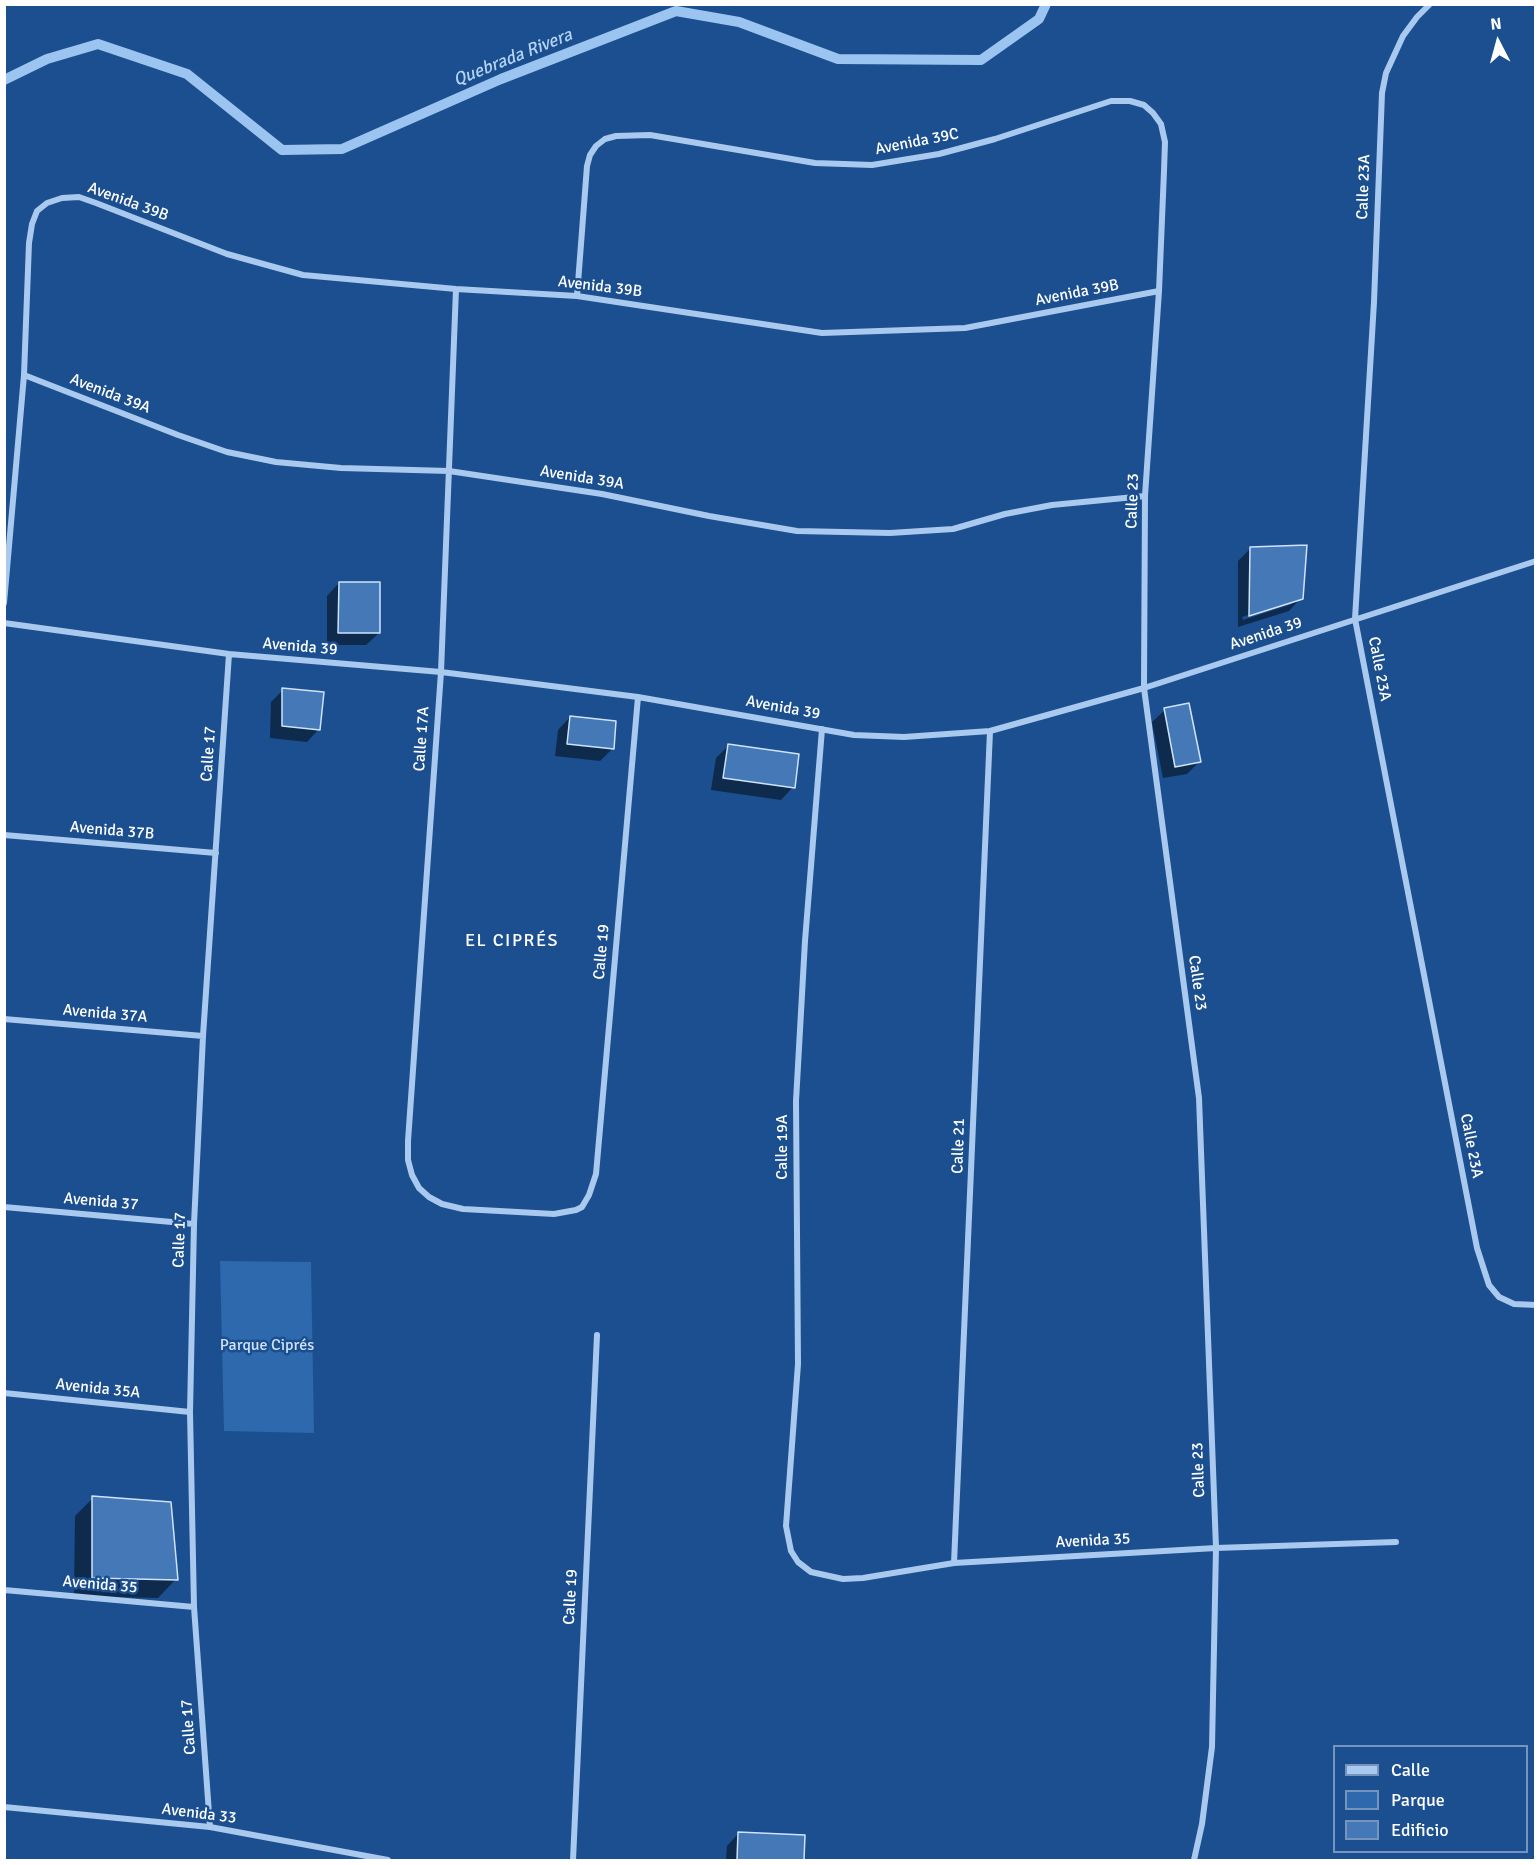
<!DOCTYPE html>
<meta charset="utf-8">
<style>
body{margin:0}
#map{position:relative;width:1540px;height:1865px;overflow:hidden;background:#1b4f8f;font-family:Signika,sans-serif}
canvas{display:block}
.frame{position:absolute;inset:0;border:6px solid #fff;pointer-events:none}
.legend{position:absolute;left:1333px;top:1745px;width:195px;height:108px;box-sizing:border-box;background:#1b4f8f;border:2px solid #7695bc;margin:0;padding:8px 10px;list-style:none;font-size:18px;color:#fff}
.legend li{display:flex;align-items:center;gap:12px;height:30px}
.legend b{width:30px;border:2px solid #7695bc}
.north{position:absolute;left:1468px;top:12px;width:60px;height:60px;-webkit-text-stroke:4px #1b4f8f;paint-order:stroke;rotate:354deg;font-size:16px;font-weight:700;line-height:24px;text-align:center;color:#fff}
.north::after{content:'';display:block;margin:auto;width:21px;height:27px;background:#fff;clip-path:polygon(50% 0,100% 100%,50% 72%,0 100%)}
</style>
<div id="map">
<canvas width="1540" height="1865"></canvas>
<div class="frame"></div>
<ul class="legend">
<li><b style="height:8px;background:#a9c9ee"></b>Calle</li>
<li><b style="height:16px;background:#2e69ad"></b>Parque</li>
<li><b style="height:16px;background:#4478b7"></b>Edificio</li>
</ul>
<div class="north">N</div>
</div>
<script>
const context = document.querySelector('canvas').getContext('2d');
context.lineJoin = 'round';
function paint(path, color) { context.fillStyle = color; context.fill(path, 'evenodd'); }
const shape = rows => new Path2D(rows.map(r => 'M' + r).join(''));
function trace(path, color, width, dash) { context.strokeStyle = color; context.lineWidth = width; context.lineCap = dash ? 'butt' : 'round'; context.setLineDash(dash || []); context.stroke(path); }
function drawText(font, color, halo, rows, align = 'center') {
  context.font = font + ' Signika,sans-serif'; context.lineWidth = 5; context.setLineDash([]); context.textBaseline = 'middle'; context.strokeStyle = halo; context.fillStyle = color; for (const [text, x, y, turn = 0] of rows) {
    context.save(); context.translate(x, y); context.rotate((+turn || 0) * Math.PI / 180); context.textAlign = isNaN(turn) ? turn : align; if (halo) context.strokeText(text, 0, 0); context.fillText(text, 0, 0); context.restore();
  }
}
const green = shape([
 [220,1261,311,1262,314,1433,224,1431]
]);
const shadow = shape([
 [1251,548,1301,598,1289,611,1238,627,1238,561],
 [1292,601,1292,604,1243,620,1242,617],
 [339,583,379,633,366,645,327,645,327,596],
 [283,690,319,729,307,742,270,738,271,702],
 [1165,710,1199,762,1187,774,1163,778,1152,722],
 [570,717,612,749,600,761,555,756,558,730],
 [728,746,793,787,781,800,711,790,716,758],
 [93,1498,176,1579,158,1598,74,1596,75,1516],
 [739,1833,804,1837,803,1860,726,1860,727,1846]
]);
const stream = shape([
 [4,80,47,59,98,44,187,74,282,150,342,149,501,79,676,11,739,22,838,59,981,60,1039,19,1046,4]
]);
const building = shape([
 [1307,545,1303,599,1249,616,1250,547,1307,545],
 [339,582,380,582,380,633,338,633,339,582],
 [282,688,324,692,320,730,282,726,282,688],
 [1189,703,1201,762,1175,767,1164,708,1189,703],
 [570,716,616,721,614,749,567,744,570,716],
 [728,744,799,754,795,788,723,778,728,744],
 [92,1496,171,1502,178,1580,92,1578,92,1496],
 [738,1832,805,1835,804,1860,737,1860,738,1832]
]);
const minor = shape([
 [1430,4,1417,17,1403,36,1386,73,1382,93,1374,302,1355,619,1477,1248,1489,1285,1499,1297,1514,1304,1536,1305],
 [456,289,441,672,408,1141,408,1160,412,1175,419,1188,429,1197,442,1204,463,1209,554,1214,576,1210,582,1207,589,1195,596,1174,638,697],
 [577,296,587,166,590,155,596,146,605,139,616,136,650,135,815,163,872,165,939,154,995,139,1111,101,1130,101,1144,105,1153,113,1161,124,1165,142,1164,171,1159,291,1145,496,1144,688,1199,1098,1216,1548,1212,1747,1202,1824,1194,1860],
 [24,375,178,435,227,452,276,462,341,468,449,471,602,494,709,516,797,531,890,533,953,529,1005,514,1052,505,1145,496],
 [4,603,24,375,29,243,32,224,37,211,47,203,62,198,79,197,96,203,227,254,303,275,456,289,577,296,822,333,965,328,1159,291],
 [4,623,229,654,441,672,638,697,854,735,904,737,990,731,1144,688,1536,561],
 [822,729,805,941,796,1101,798,1364,786,1526,791,1551,798,1562,811,1572,843,1579,863,1578,954,1563,1216,1548,1396,1542],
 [4,835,216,853],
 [4,1019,203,1036],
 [4,1207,194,1224],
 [4,1393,190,1412],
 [954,1563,990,731],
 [4,1590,194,1607],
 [4,1807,210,1827,388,1860],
 [210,1827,194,1607,190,1412,194,1224,203,1036,229,654],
 [573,1860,597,1335]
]);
const streetNames = [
 ["Avenida 39C",917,142,-11],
 ["Calle 23A",1364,187,-88],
 ["Avenida 39B",128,202,20],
 ["Avenida 39B",600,287,7],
 ["Avenida 39B",1077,293,-11],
 ["Avenida 39A",110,394,21],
 ["Avenida 39A",582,478,9],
 ["Calle 23",1133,501,-88],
 ["Avenida 39",1266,634,-18],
 ["Avenida 39",300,647,5],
 ["Calle 23A",1379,669,79],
 ["Avenida 39",783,708,10],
 ["Calle 17A",422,739,-86],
 ["Calle 17",209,754,-86],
 ["Avenida 37B",112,831,5],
 ["Calle 19",602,952,-85],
 ["Calle 23",1197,983,82],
 ["Avenida 37A",105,1014,5],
 ["Calle 21",959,1146,-88],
 ["Calle 23A",1471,1146,79],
 ["Calle 19A",783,1147,-90],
 ["Avenida 37",101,1202,5],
 ["Calle 17",180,1240,-88],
 ["Avenida 35A",98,1389,6],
 ["Calle 23",1199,1470,-92],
 ["Avenida 35",1093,1541,-3],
 ["Avenida 35",100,1585,5],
 ["Calle 19",571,1597,-87],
 ["Calle 17",189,1727,-94],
 ["Avenida 33",199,1814,7]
];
const parkNames = [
 ["Parque Ciprés",267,1346]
];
const waterNames = [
 ["Quebrada Rivera",513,58,-22]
];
const neighbourhoodNames = [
 ["EL CIPRÉS",512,941]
];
paint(green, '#2e69ad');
paint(shadow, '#0007');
trace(stream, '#9cc4f0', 10);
paint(building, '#4478b7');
trace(building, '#cfe3fa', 1.5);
trace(minor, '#a9c9ee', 6);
drawText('16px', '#fff', '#1b4f8f', streetNames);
drawText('16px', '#cfe3fa', '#1b4f8f', parkNames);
drawText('italic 18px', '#b5d3f5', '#1b4f8f', waterNames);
context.letterSpacing = '1.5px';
drawText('18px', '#fff', '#1b4f8f', neighbourhoodNames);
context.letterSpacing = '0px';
</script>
